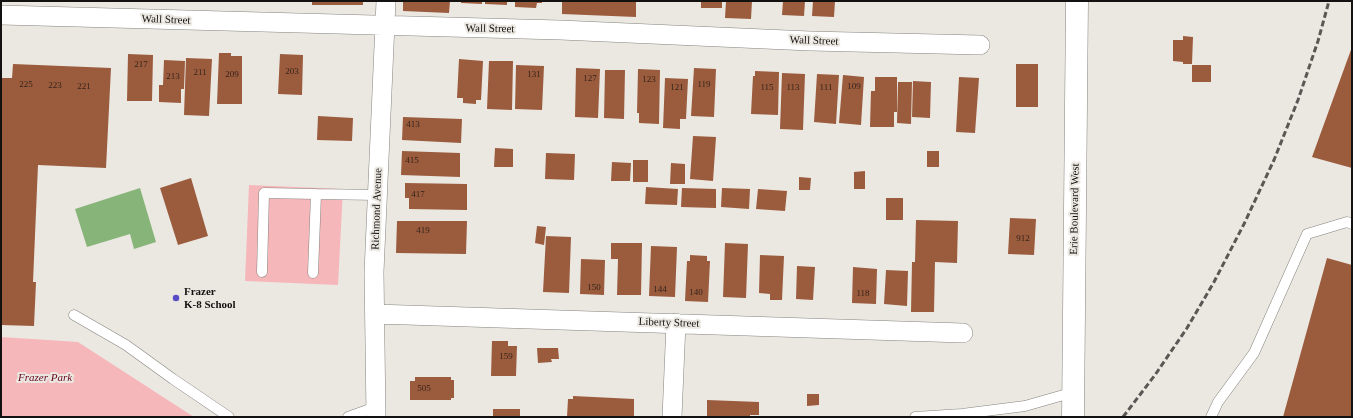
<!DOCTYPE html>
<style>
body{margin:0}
#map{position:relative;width:1353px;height:418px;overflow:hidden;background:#ebe8e2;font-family:"Times New Roman",serif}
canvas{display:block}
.frame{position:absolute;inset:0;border:2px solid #131210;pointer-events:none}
</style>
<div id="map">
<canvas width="1353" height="418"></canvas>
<div class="frame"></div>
</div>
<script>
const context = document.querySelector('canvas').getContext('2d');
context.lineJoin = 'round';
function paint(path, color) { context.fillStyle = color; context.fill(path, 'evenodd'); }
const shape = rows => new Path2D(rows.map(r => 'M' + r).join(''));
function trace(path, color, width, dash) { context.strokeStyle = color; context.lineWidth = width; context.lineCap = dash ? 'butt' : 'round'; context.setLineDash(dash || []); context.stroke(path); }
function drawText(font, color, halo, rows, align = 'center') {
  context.font = font + ' "Times New Roman",serif'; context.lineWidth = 4; context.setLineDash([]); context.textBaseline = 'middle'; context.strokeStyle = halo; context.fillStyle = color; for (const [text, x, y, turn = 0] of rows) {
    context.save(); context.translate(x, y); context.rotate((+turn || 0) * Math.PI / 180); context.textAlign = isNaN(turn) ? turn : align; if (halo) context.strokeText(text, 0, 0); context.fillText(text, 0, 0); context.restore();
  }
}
const green = shape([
 [249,185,343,189,338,285,245,281],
 [1,337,78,342,194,417,1,417]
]);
const water = shape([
 [140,188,156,242,134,249,130,234,87,247,75,209]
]);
const building = shape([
 [312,1,363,1,363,5,312,5],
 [403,1,450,1,449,13,403,11],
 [461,1,482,1,482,4,461,3],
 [485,1,507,1,507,5,485,4],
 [515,1,542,1,542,3,537,3,536,8,515,7],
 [562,1,636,1,636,17,562,14],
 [701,1,722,1,722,8,701,8],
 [726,1,752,1,751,19,725,18],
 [783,1,805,1,804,16,782,15],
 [813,1,835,1,834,17,812,16],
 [1183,36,1193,37,1192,64,1183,64,1183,62,1173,61,1173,40,1183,40],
 [1352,47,1352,168,1312,157],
 [219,53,231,53,231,56,242,56,242,104,217,104],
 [128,54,153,55,152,101,127,101],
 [280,54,303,55,302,95,278,94],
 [186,58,212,59,209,116,184,115],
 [459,59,483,61,481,100,476,100,476,104,463,103,463,98,457,98],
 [164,60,185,61,184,89,181,89,181,103,159,102,159,85,163,85],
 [489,61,513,61,512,110,487,109],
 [13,64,111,68,106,168,38,165,33,282,36,282,34,326,1,325,1,78,12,78],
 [1016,64,1038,64,1038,107,1016,107],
 [516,65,544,66,542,110,515,109],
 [1192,65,1211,65,1211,82,1192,82],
 [576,68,600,69,598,118,575,117],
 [694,68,716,69,714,117,691,116],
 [638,69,660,70,659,124,639,123,639,113,637,113],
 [605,70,625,70,624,119,604,118],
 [755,71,779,72,778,115,751,114,753,76,755,76],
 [782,73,805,74,803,130,780,129],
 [817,74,839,75,836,124,814,122],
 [843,75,864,77,861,125,839,123],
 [875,77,897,77,897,112,894,112,894,127,870,127,871,91,875,91],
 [959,77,979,78,975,133,956,132],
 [665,78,688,79,686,119,680,119,680,129,663,128],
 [913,81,931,82,930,118,912,117],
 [898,82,912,82,911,124,897,123],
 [318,116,353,118,352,141,317,140],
 [403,117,462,119,461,143,402,140],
 [693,136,716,137,713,181,690,179],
 [495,148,513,149,513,167,494,167],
 [402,151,460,153,460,177,401,175],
 [927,151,939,151,939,167,927,167],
 [546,153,575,154,574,180,545,179],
 [633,160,648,160,648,182,633,182],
 [612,162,631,163,630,181,611,181],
 [671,163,685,164,685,184,670,184],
 [865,171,865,189,854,189,854,172],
 [799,177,811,178,810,190,799,190],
 [191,178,208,236,178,245,160,188],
 [405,183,467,184,467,210,409,209,409,198,405,198],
 [646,187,678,189,677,205,645,204],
 [682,188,716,189,716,208,681,207],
 [722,188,750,189,749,209,721,207],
 [758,189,787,191,785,211,756,209],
 [886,198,903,198,903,220,886,220],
 [1010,218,1036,219,1034,255,1008,254],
 [916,220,958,221,957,263,935,262,934,312,911,312,912,262,915,262],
 [397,221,467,221,466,254,396,253],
 [537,226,546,227,544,245,535,243],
 [546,236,571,237,569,293,543,292],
 [611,243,642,243,641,295,617,295,618,259,611,259],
 [725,243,748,244,746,298,723,297],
 [651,246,677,247,675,297,649,296],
 [690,255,707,256,707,261,710,261,708,302,685,301,687,261,690,261],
 [760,255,784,256,782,300,770,300,770,294,759,293],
 [1327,258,1352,265,1352,417,1283,417],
 [581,259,605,260,604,295,580,294],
 [797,266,815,267,813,300,796,299],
 [853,267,877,269,876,304,852,303],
 [886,270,908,271,907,306,884,304],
 [492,341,508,341,508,346,517,346,516,376,491,376],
 [537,348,558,348,559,359,551,359,552,362,538,363],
 [415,377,451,377,451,380,454,380,454,398,451,398,451,400,410,400,410,381,415,381],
 [807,394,819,394,819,405,807,406],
 [573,396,634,399,634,417,567,417,568,399,573,399],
 [707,400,759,402,759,415,750,415,750,417,707,417],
 [493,409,520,409,520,417,493,417]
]);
const service = shape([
 [262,272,264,193,316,194],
 [313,273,316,194,377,195],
 [74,315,126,345,173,379,229,417],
 [348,417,376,407],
 [915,417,962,414,1025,406,1074,392],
 [1211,417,1218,402,1254,353,1307,234,1347,222,1352,224]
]);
const minor = shape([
 [1,15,560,30,810,41,980,45],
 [375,314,963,333],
 [376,417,374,272,386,1],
 [672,417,676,323]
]);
const secondary = shape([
 [1073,417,1077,1]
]);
const rail = shape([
 [1123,417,1155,375,1187,328,1214,282,1244,224,1274,160,1298,100,1318,41,1329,1]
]);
const markers = [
 [176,298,4,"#574cc4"]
];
const numberNames = [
 ["217",141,65],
 ["203",292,72],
 ["211",200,73],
 ["209",232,75],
 ["131",534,75],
 ["213",173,77],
 ["127",590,79],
 ["123",649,80],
 ["225",26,85],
 ["119",704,85],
 ["223",55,86],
 ["221",84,87],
 ["109",854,87],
 ["121",677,88],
 ["115",767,88],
 ["113",793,88],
 ["111",826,88],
 ["413",413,125],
 ["415",412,161],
 ["417",418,195],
 ["419",423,231],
 ["912",1023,239],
 ["150",594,288],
 ["144",660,290],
 ["140",696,293],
 ["118",863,294],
 ["159",506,357],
 ["505",424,389]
];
const streetNames = [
 ["Wall Street",166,20,2],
 ["Wall Street",490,29,1],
 ["Wall Street",814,41,2],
 ["Richmond Avenue",377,209,-88],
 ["Erie Boulevard West",1075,209,-89],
 ["Liberty Street",669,323,2]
];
const poiNames = [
 ["Frazer",184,292],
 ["K-8 School",184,305]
];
const parkNames = [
 ["Frazer Park",45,378]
];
paint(green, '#f6b7bb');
paint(water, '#87b479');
paint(building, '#9b5b3d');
trace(service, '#86837e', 11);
trace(minor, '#86837e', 20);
trace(secondary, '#86837e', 23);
trace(service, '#fff', 10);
trace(minor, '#fff', 19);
trace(secondary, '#fff', 22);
trace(rail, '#5a5855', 3, [6, 3]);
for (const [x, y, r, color] of markers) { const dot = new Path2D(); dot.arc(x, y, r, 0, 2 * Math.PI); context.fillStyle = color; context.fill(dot); trace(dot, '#ebe8e2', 1.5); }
drawText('9px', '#35241b', null, numberNames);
drawText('11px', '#131210', '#ebe8e2', streetNames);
drawText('bold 11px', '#131210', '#ebe8e2', poiNames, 'left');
drawText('italic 11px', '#65051f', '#ebe8e2', parkNames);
</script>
